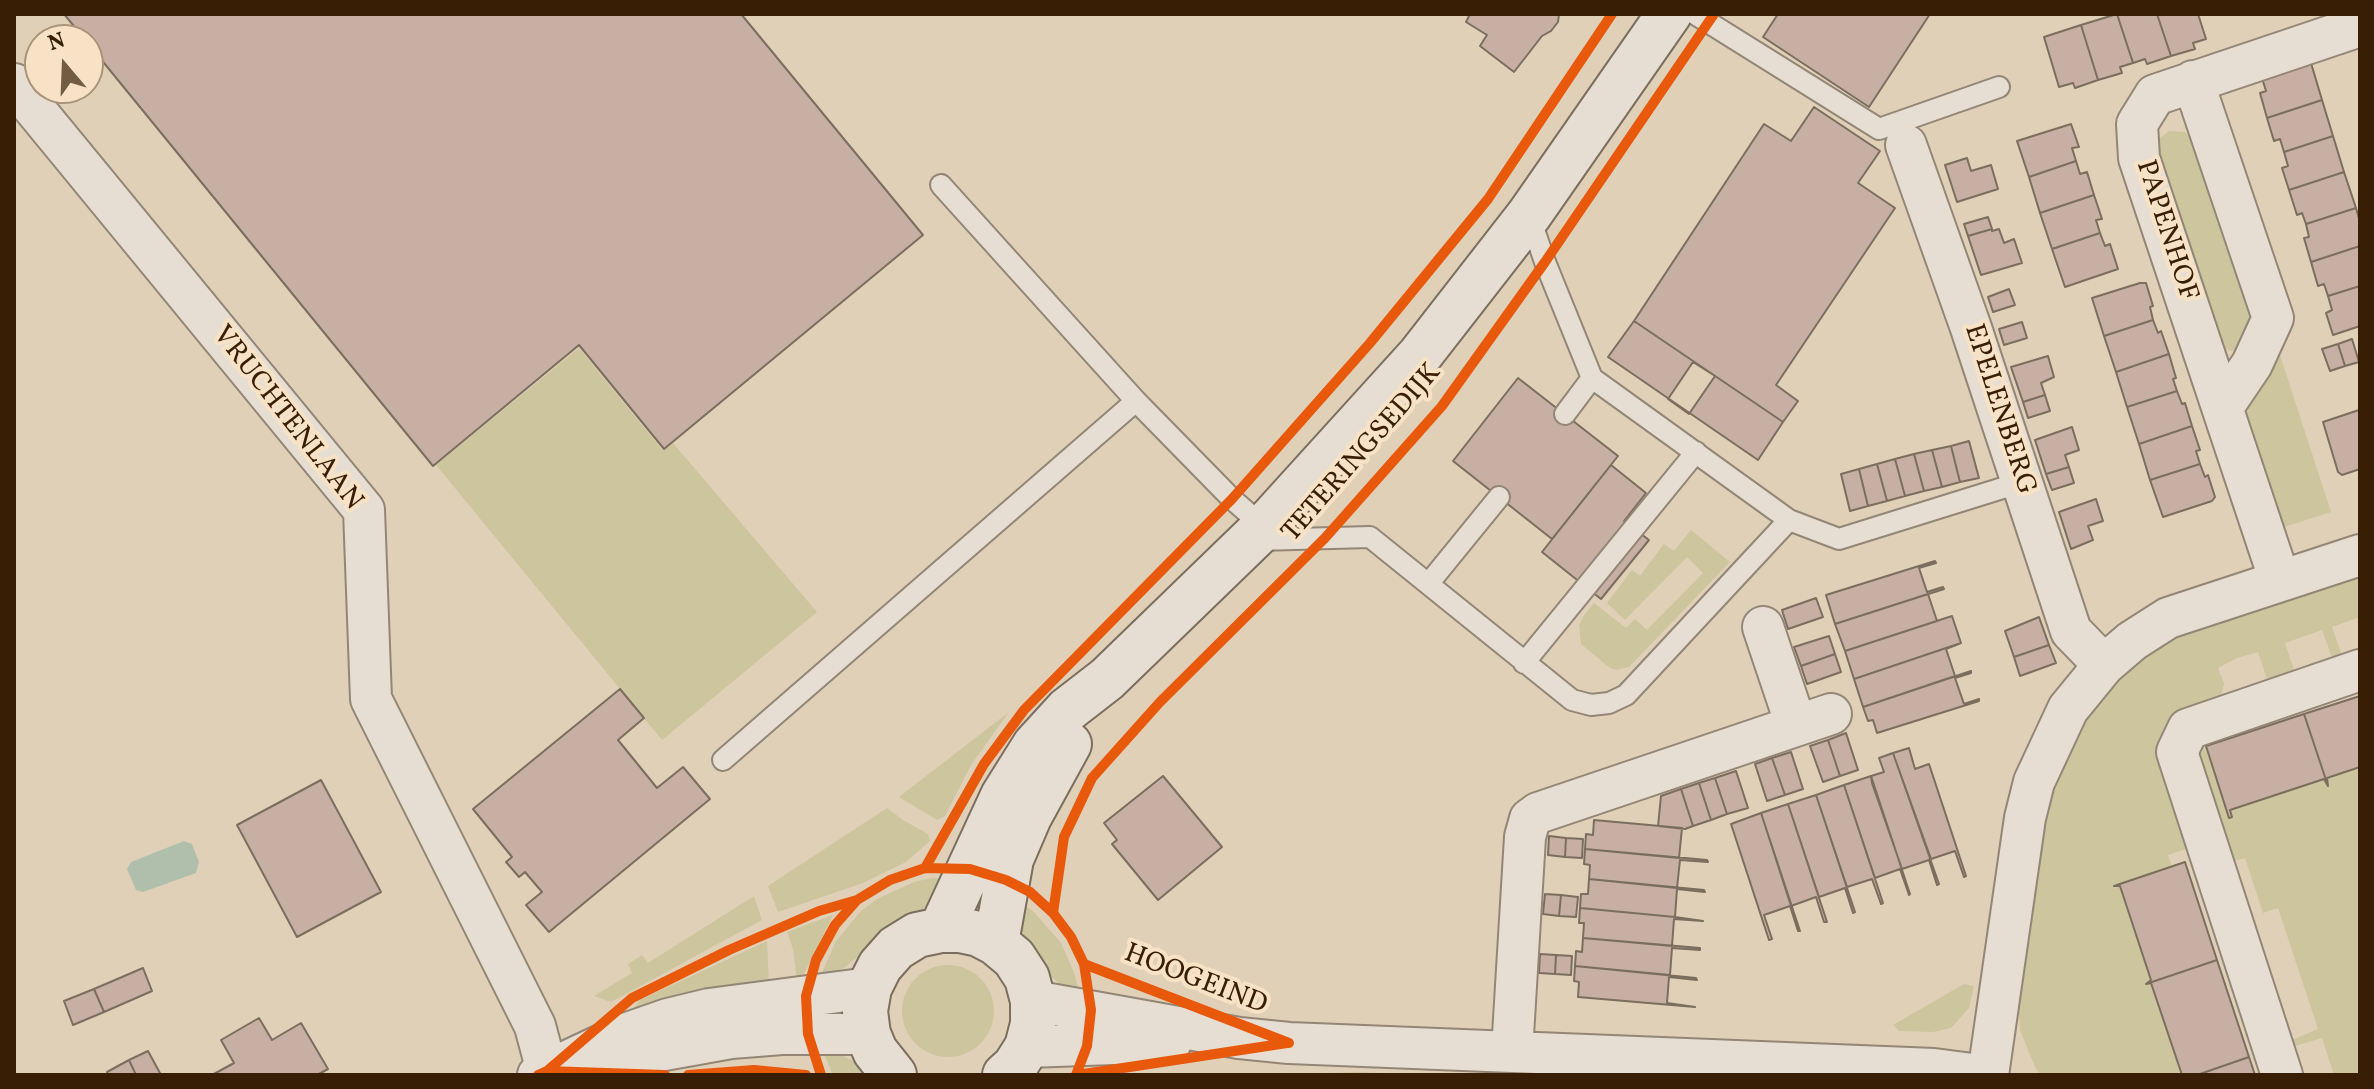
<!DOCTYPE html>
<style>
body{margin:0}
#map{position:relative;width:2374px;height:1089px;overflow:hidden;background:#e1d0b8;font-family:Vollkorn,serif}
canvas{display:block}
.frame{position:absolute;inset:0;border:16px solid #371e05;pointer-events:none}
.north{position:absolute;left:24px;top:24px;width:80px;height:80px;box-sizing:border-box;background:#f7e2c6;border:2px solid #aa9479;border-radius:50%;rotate:341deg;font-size:22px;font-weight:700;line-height:32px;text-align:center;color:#371e05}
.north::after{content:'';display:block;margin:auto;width:28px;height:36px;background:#725c44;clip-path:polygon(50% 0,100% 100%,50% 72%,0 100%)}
</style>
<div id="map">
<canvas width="2374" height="1089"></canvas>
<div class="frame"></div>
<div class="north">N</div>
</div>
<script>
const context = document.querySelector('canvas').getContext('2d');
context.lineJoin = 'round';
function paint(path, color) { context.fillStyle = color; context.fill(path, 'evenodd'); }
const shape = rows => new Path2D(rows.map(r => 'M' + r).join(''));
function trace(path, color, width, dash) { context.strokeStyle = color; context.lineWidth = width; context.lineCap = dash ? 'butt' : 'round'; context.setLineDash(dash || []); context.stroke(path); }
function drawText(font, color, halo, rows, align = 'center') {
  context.font = font + ' Vollkorn,serif'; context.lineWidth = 8; context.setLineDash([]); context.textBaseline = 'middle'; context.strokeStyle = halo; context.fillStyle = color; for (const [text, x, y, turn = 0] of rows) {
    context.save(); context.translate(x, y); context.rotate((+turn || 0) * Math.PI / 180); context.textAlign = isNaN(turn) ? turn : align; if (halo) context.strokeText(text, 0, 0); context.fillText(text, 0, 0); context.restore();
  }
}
const green = shape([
 [2169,131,2185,132,2194,142,2253,318,2243,346,2232,351,2222,348,2154,156,2155,142],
 [579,348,663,451,673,443,817,612,662,740,436,465],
 [2278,349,2331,512,2278,529,2244,415],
 [1691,530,1730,562,1629,667,1617,670,1610,668,1581,644,1579,625,1585,614,1594,603,1626,628,1635,619,1647,630,1703,573,1687,557,1625,620,1607,603,1632,570,1640,576,1664,544,1674,551],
 [2360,573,2360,617,2332,627,2341,653,2340,658,2332,658,2322,630,2285,643,2295,673,2268,682,2258,652,2237,658,2218,668,2224,684,2221,695,2186,713,2192,847,2168,855,2172,867,2119,884,2181,1075,2041,1075,2035,1067,2020,1030,2017,991,2052,790,2068,749,2091,712,2118,681,2142,659,2176,638,2202,625],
 [1009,712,971,765,945,816,937,820,899,797],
 [2205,747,2227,811,2360,768,2360,1075,2334,1075,2322,1038,2292,1047,2290,1041,2318,1029,2278,908,2263,913,2245,858,2230,862,2195,750],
 [887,808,903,820,928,834,930,841,906,862,863,883,778,912,768,886],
 [932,878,954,879,933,904,899,923,844,968,820,977,836,941,861,911,877,899,914,882],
 [754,896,762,920,611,1002,594,996,632,973,628,964,642,955,648,963],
 [1017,900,1034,912,1061,943,1075,975,1079,994,1061,985,1046,972,1023,939,1018,919],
 [833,915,801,980,797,981,793,949,787,932],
 [767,941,769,985,638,1011,635,1007,640,1000],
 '902 1011a46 46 0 1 1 92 0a46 46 0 1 1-92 0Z',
 [1964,984,1974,986,1969,1008,1951,1028,1933,1032,1899,1031,1893,1025],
 [822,1049,840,1054,856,1063,869,1075,833,1075],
 [1357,1072,1438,1075,1442,1075,1277,1075]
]);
const water = shape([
 [184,841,192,844,199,862,196,873,143,892,136,890,127,869,131,862]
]);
const building = shape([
 [64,14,741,14,923,235,664,449,579,345,433,466,64,14],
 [1470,14,1559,14,1558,22,1551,31,1542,36,1514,72,1480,46,1487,35,1466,22,1470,14],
 [1778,14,1930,14,1869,107,1763,37,1778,14],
 [2117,14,2133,63,2120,67,2122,73,2098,80,2081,25,2117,14],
 [2117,14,2157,14,2171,56,2147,64,2145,59,2133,63,2117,14],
 [2157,14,2198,14,2206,39,2193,43,2195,49,2171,56,2157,14],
 [2081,25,2098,80,2075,88,2073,83,2059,87,2044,37,2081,25],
 [2311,63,2322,100,2267,118,2260,93,2266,91,2262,78,2311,63],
 [2322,100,2333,136,2284,152,2280,139,2274,141,2267,118,2322,100],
 [1814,107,1880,151,1858,183,1895,208,1776,385,1798,401,1783,422,1634,321,1764,124,1791,141,1814,107],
 [2071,124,2079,147,2072,148,2076,161,2029,177,2017,141,2071,124],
 [2333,136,2344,172,2289,190,2282,168,2288,166,2284,152,2333,136],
 [1967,158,1971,171,1991,165,1998,189,1957,202,1945,165,1967,158],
 [2076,161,2080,174,2087,172,2094,195,2040,213,2029,177,2076,161],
 [2344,172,2356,208,2306,224,2302,213,2297,215,2289,190,2344,172],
 [2094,195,2102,219,2096,220,2100,233,2052,249,2040,213,2094,195],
 [2356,208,2360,222,2360,246,2311,262,2304,238,2309,237,2306,224,2356,208],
 [1988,217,1992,229,1968,236,1964,224,1988,217],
 [1992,229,1992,231,1999,229,2004,243,2014,239,2022,263,1981,275,1968,236,1992,229],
 [2100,233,2105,246,2110,244,2118,269,2065,287,2052,249,2100,233],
 [2360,246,2360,286,2328,296,2324,284,2318,286,2311,262,2360,246],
 [2140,283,2146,283,2153,306,2150,307,2153,320,2104,336,2092,298,2140,283],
 [2360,286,2360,326,2333,335,2326,313,2332,310,2328,296,2360,286],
 [2009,289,2015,305,1993,312,1988,297,2009,289],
 [2153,320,2158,333,2161,331,2169,354,2116,372,2104,336,2153,320],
 [1634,321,1783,422,1758,460,1608,357,1634,321],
 [2022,322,2027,338,2004,345,1999,329,2022,322],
 [2352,339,2359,362,2345,366,2338,344,2352,339],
 [2338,344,2345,366,2330,371,2322,349,2338,344],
 [2169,354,2176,378,2173,379,2177,391,2127,407,2116,372,2169,354],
 [2048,356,2054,377,2041,383,2045,395,2023,402,2011,367,2048,356],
 [1693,362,1715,376,1689,414,1668,399,1693,362],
 [1518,378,1618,456,1552,539,1453,461,1518,378],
 [2177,391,2182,404,2185,403,2192,426,2139,444,2127,407,2177,391],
 [2045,395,2050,411,2028,418,2023,402,2045,395],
 [2359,410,2360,469,2342,475,2338,472,2323,422,2359,410],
 [2192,426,2200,450,2196,451,2200,464,2150,480,2139,444,2192,426],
 [2072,427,2079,450,2065,455,2069,467,2046,474,2035,440,2072,427],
 [1969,441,1979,478,1960,482,1951,446,1969,441],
 [1951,446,1960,482,1942,487,1932,450,1951,446],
 [1932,450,1942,487,1924,491,1914,454,1932,450],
 [1914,454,1924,491,1905,496,1895,459,1914,454],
 [1895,459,1905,496,1887,501,1877,464,1895,459],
 [1877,464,1887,501,1868,506,1859,469,1877,464],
 [2200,464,2205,477,2208,475,2215,497,2212,501,2163,517,2150,480,2200,464],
 [1611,465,1646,493,1624,521,1649,540,1601,599,1542,552,1611,465],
 [2069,467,2074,483,2052,490,2046,474,2069,467],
 [1859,469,1868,506,1850,511,1841,474,1859,469],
 [2096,499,2103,521,2088,526,2093,540,2071,549,2059,512,2096,499],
 [1935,561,1936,563,1919,568,1927,592,1943,587,1944,589,1835,624,1826,595,1935,561],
 [1928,594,1937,621,1845,651,1835,624,1928,594],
 [1816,598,1823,617,1788,629,1782,610,1816,598],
 [1952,616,1961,643,1854,679,1845,651,1952,616],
 [2039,617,2049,645,2014,657,2005,631,2039,617],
 [1829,636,1835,654,1801,666,1794,647,1829,636],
 [1961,643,1946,649,1955,676,1863,707,1854,679,1961,643],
 [2049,645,2056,663,2020,676,2014,657,2049,645],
 [1835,654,1841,672,1807,684,1801,666,1835,654],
 [1971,671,1971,673,1955,678,1964,704,1979,699,1979,701,1877,733,1873,720,1868,721,1863,707,1971,671],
 [620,689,644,718,618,740,657,788,683,767,710,799,549,932,526,905,542,892,525,872,519,877,513,870,506,862,512,857,473,809,620,689],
 [2360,696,2360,767,2327,778,2328,786,2304,714,2360,696],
 [2304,714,2328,786,2324,779,2230,810,2232,817,2229,818,2206,746,2304,714],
 [1846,733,1858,770,1840,776,1828,740,1846,733],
 [1828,740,1840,776,1823,782,1810,746,1828,740],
 [1909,748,1915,769,1929,764,1966,876,1964,877,1955,851,1931,859,1893,753,1909,748],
 [1791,752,1803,789,1785,795,1772,758,1791,752],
 [1893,753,1939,884,1937,885,1929,860,1902,869,1872,783,1871,776,1884,772,1879,758,1893,753],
 [1772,758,1785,795,1767,801,1755,764,1772,758],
 [1736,771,1748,808,1727,814,1715,778,1736,771],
 [1163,776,1222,847,1158,900,1112,844,1117,840,1104,823,1163,776],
 [1871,776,1910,894,1909,895,1900,869,1875,878,1844,785,1871,776],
 [1715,778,1727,814,1711,820,1699,783,1715,778],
 [321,780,381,892,297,937,237,825,321,780],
 [1699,783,1711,820,1693,826,1681,789,1699,783],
 [1844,785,1883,903,1881,904,1872,879,1847,887,1816,795,1844,785],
 [1681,789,1693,826,1685,829,1658,826,1661,796,1681,789],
 [1816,795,1855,912,1853,913,1845,888,1819,897,1788,804,1816,795],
 [1788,804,1827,922,1824,922,1816,897,1791,906,1763,819,1761,813,1788,804],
 [1761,813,1800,931,1798,931,1790,906,1764,915,1772,939,1769,940,1731,824,1761,813],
 [1594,820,1682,828,1679,858,1585,849,1586,834,1593,835,1594,820],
 [1549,836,1566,838,1565,857,1548,855,1549,836],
 [1566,838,1583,839,1582,858,1565,857,1566,838],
 [1585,849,1707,860,1708,862,1680,860,1677,888,1589,879,1590,865,1584,864,1585,849],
 [2185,862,2217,960,2146,984,2151,980,2120,886,2114,886,2185,862],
 [1589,879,1704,890,1705,892,1677,889,1675,917,1580,908,1581,894,1588,894,1589,879],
 [1545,894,1561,895,1559,916,1543,914,1545,894],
 [1561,895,1578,897,1576,917,1559,916,1561,895],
 [1580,908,1675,917,1703,921,1674,919,1672,946,1583,938,1584,923,1579,923,1580,908],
 [1583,938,1700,948,1700,950,1672,948,1670,975,1575,966,1576,951,1582,952,1583,938],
 [1540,954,1556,955,1555,974,1539,973,1540,954],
 [1556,955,1572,956,1571,975,1555,974,1556,955],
 [2217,960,2249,1057,2197,1075,2182,1075,2151,983,2146,984,2217,960],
 [1575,966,1696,978,1697,980,1669,977,1667,1003,1695,1007,1578,997,1579,982,1574,981,1575,966],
 [143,968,152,991,104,1012,94,989,143,968],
 [94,989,104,1012,73,1025,64,1001,94,989],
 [259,1018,272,1040,301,1023,328,1069,317,1075,212,1075,234,1063,221,1040,259,1018],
 [148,1051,161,1075,136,1075,129,1060,148,1051],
 [2249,1057,2255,1075,2197,1075,2249,1057],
 [129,1060,136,1075,108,1075,107,1072,129,1060]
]);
const lane = shape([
 [1695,14,1879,129,1999,87],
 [941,185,1136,401,1232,499,1264,527],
 [1565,414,1592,378],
 [1789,520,1839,539,2022,482],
 [1258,540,1370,537,1572,700,1591,705,1609,703,1626,695,1789,520,1592,378,1545,262,1529,215],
 [1429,583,1499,497],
 [1524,663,1696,452],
 [723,760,1136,401]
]);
const street = shape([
 [2193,81,2273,318,2252,364,2223,407],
 [14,84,364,510,371,699,535,1026,547,1071],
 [1906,145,1971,328,2071,631,2104,665],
 [2280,581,2139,158,2137,124,2155,95,2360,26],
 [1763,627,1796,725],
 [1033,1001,1239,1038,1289,1043,1934,1069,1980,1075],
 [1027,1047,1171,1042],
 [1512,1052,1525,837,1530,819,1538,813,1831,714],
 [614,1059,731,1038,782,1034,868,1034],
 [538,1075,625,1034,668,1019,709,1009,869,988],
 [1988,1075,2025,818,2034,782,2068,709,2104,665,2132,641,2168,618,2360,555],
 [2282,1075,2177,752,2188,729,2360,670]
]);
const secondary = shape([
 [941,930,1003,796,1035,745,1067,710,1107,679,1264,527,1420,355,1529,215,1669,14],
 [996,943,1011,859,1029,817,1069,744],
 [894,1075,875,1051,868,1034,865,1011,869,988,880,966,896,948,917,935,941,930,960,930,979,934,996,943,1014,958,1027,978,1033,1001,1033,1024,1027,1047,1015,1066,1005,1075]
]);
const cycleway = shape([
 [925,868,984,764,1024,710,1232,499,1370,343,1488,199,1612,14],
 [1053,913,1064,837,1092,778,1160,702,1325,538,1442,406,1545,262,1714,14],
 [1084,964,1289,1043],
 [547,1071,665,1075],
 [538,1075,547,1071,632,998,729,950,819,911,857,900],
 [688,1075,754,1070,806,1075],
 [821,1075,808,1034,806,996,816,960,835,925,857,900,890,880,925,868,970,869,1006,880,1030,892,1053,913,1071,937,1084,964,1091,1010,1087,1046,1076,1075],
 [1077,1075,1287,1043]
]);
const streetNames = [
 ["PAPENHOF",2165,231,72],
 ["EPELENBERG",1998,410,72],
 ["VRUCHTENLAAN",286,419,52],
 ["TETERINGSEDIJK",1363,454,-49],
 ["HOOGEIND",1195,981,21]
];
paint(green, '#ccc59d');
paint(water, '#b0bfac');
paint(building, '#c7b0a3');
trace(building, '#7b6e5e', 2);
trace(lane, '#938676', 24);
trace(street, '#938676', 44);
trace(secondary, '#7b6e5e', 48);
trace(lane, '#e6ded2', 20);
trace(street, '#e6ded2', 40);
trace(secondary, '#e6ded2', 44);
trace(cycleway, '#e8590c', 10);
drawText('28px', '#371e05', '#f7e2c6', streetNames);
</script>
